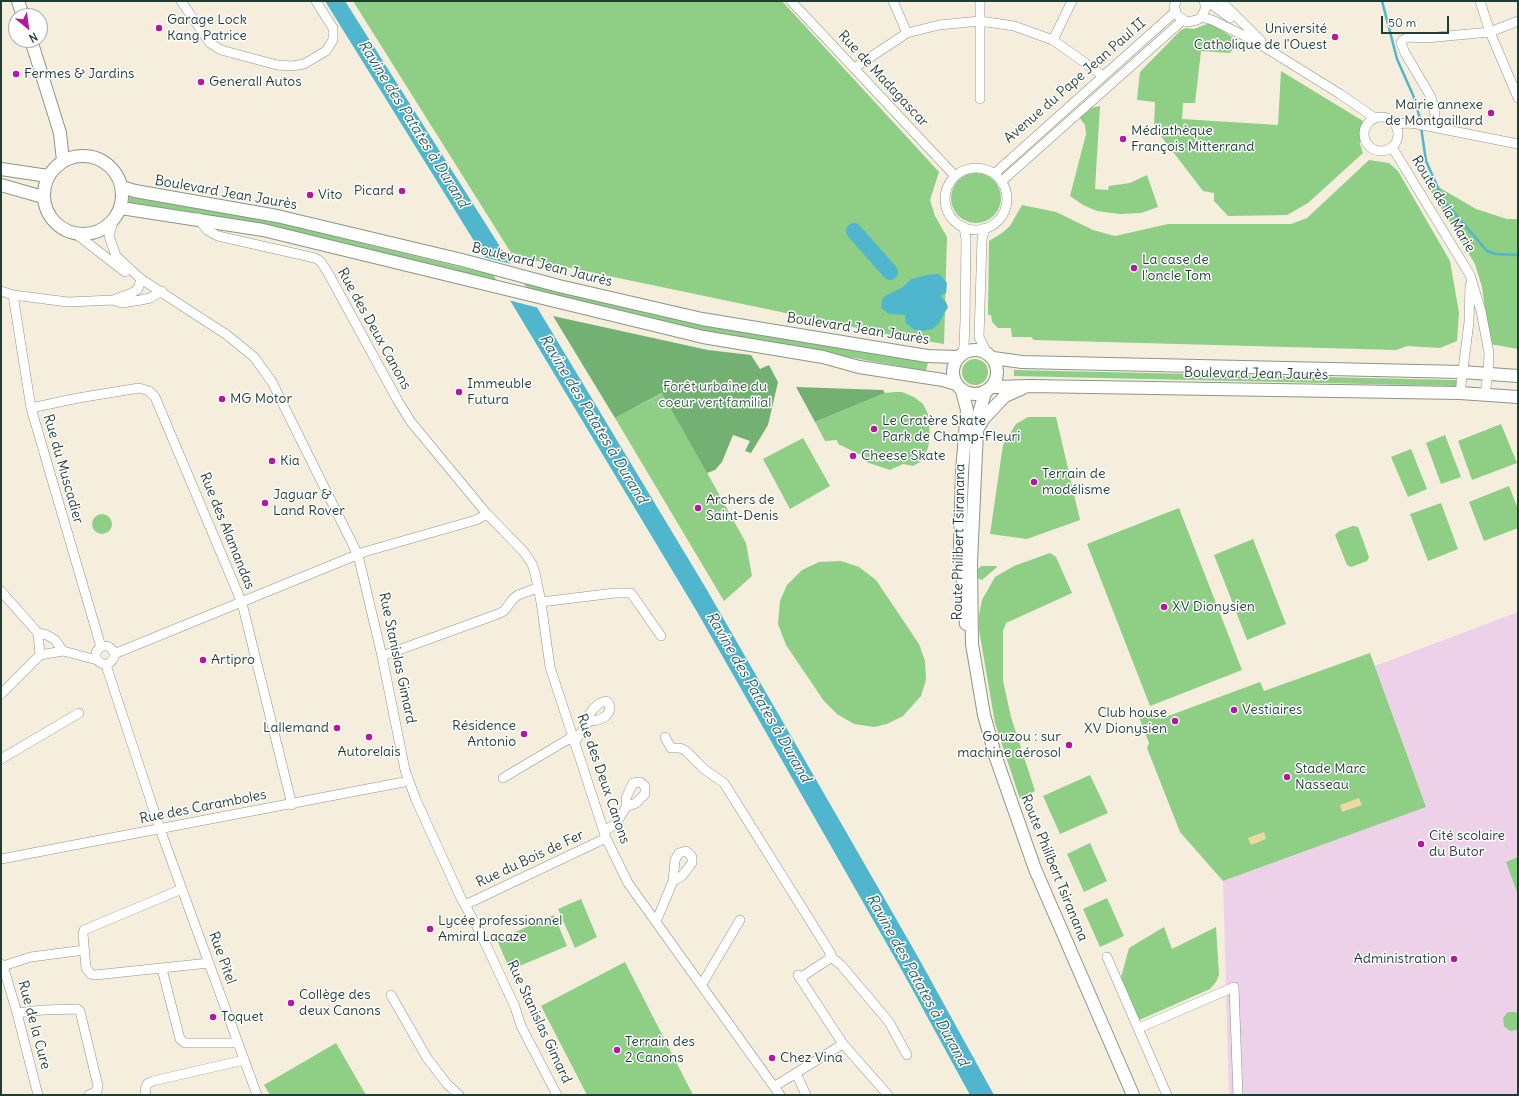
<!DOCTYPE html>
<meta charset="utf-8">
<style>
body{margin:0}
#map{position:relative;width:1519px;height:1096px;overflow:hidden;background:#f6eedd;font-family:Delius,sans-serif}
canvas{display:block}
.frame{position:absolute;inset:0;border:2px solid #1f3d34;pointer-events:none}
.north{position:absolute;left:8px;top:8px;width:40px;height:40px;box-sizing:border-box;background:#fff;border:1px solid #a5b1ae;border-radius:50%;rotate:151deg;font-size:11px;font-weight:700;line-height:16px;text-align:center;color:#1f3d34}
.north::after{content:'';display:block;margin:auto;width:14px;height:18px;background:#b5179e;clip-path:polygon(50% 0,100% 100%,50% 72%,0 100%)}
.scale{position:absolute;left:1381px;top:16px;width:68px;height:18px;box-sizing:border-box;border:2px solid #1f3d34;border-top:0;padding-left:5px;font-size:12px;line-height:14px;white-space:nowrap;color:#1f3d34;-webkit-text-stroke:3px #fff;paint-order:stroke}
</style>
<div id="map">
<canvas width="1519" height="1096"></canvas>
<div class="frame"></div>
<div class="north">N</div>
<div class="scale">50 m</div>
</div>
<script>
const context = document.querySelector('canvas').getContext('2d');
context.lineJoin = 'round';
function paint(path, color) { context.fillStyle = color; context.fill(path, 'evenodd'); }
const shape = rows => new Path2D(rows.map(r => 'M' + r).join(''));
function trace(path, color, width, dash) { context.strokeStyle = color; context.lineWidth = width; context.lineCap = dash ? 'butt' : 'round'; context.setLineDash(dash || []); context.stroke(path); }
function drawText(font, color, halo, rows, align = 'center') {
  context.font = font + ' Delius,sans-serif'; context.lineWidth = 3; context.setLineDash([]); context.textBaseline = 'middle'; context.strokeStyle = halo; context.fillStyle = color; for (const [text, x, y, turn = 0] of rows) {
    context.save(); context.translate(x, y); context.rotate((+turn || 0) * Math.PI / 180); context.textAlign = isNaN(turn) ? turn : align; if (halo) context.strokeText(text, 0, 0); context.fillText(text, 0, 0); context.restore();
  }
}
const built = shape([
 [1518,612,1518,1095,1229,1095,1223,881,1426,807,1375,666]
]);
const green = shape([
 [353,1,782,1,939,172,930,200,935,216,947,237,944,344,891,335,513,256],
 [1207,24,1212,24,1237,40,1236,48,1229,53,1201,51,1195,103,1183,103,1182,119,1278,125,1281,71,1363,121,1360,137,1360,144,1363,153,1308,203,1287,215,1228,216,1214,201,1214,193,1203,191,1154,127,1155,102,1137,100,1140,72,1181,30,1186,28,1194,29],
 [1100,106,1095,189,1108,190,1109,186,1130,183,1147,175,1158,207,1141,213,1120,214,1097,211,1083,205,1070,196,1086,134,1085,125,1079,117,1090,108],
 [1369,160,1389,163,1398,171,1450,261,1459,313,1457,341,1440,348,1407,346,1396,350,1034,340,1031,337,1012,337,1011,328,998,328,992,322,991,315,988,315,989,241,1002,233,1010,226,1022,205,1056,212,1093,230,1115,236,1168,224,1291,224,1307,218],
 '951 198a25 25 0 1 1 50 0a25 25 0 1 1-50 0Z',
 [1423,178,1476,209,1507,219,1518,219,1518,349,1490,344,1482,287,1475,264],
 [129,197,193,205,285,222,365,244,671,318,928,362,926,371,670,325,557,295,362,250,284,230,192,212,128,204],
 '962 372a13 13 0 1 1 26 0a13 13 0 1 1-26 0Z',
 [1014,370,1456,380,1456,386,1014,376],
 [895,392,902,392,914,397,923,404,928,414,930,436,928,448,922,461,913,466,903,464,890,470,866,462,863,456,838,444,837,440,825,441,815,422,885,393],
 [663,393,746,543,752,576,724,601,615,418],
 [1028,417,1056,417,1080,520,1027,539,990,534,1003,445,1016,424],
 [1501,424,1517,463,1472,480,1458,441],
 [1445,435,1461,477,1441,484,1426,443],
 [803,438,830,486,790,509,763,459],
 [1411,449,1427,489,1408,497,1391,457],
 [1509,486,1518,509,1518,528,1484,541,1469,502],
 [1441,503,1458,549,1428,561,1410,514],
 [1179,508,1242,670,1150,706,1087,544],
 '92 524a10 10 0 1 1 20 0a10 10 0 1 1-20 0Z',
 [1353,526,1358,527,1369,557,1367,561,1351,567,1347,565,1335,535,1339,531],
 [1253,539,1286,624,1247,640,1214,555],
 [1050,553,1056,557,1072,593,1006,623,1003,631,1003,681,1011,717,1035,791,1020,799,995,723,979,630,979,615,982,600,995,577,1014,566],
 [841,561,859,567,876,580,919,644,925,661,926,680,921,696,903,716,887,724,874,727,854,724,837,714,824,701,786,645,778,624,780,601,787,585,802,570,819,562],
 [981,566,997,566,997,567,982,580,978,578,978,569],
 [1370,653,1426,807,1223,881,1180,832,1147,748,1149,743,1139,717,1156,711,1160,719,1260,682,1264,691],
 [1090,775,1108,813,1060,834,1043,796],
 [1090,843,1107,881,1084,892,1067,854],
 [1518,857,1518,895,1506,862],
 [1107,898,1124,936,1100,947,1083,909],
 [581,899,597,937,575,948,558,909],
 [554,915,567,946,510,970,497,940],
 [1164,927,1172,949,1216,927,1219,975,1216,982,1210,989,1137,1021,1120,981,1129,948],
 [625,962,693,1095,587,1095,541,1006],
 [1508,1012,1515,1012,1518,1014,1517,1030,1510,1031,1504,1026,1503,1018],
 [336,1043,366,1095,270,1095,264,1085]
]);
const forest = shape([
 [553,316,708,350,751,355,760,369,769,365,778,382,768,425,751,453,745,451,750,441,733,435,722,462,715,470,707,473,662,393,615,418],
 [796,387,883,390,885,393,815,422]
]);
const sand = shape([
 [1359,798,1362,805,1342,812,1340,805],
 [1264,832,1266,839,1251,845,1248,838]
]);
const water = shape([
 [325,1,345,1,511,264,707,590,918,957,994,1095,970,1095,900,967,696,610,484,257],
 [939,274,947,283,946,293,940,296,946,302,948,307,939,323,932,329,922,331,913,329,906,323,905,315,889,314,881,308,882,300,885,296,903,287,911,279,927,275]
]);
const pier = shape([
 [483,257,512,264,539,308,508,300]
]);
const stream = shape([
 [1382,1,1397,59,1413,95,1421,122],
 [1421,127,1426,161,1444,201,1487,251,1496,254,1518,255]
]);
const river = shape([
 [854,231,890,272]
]);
const minor = shape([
 [181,1,210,43,221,50,277,65,292,66,304,64,326,51,333,40,333,28,316,1],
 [791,1,955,176],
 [893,1,907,33],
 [1176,1,1174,7,1177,15,1187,22,1197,20,1201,17,1206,8,1204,1],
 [1221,1,1261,41],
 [1480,1,1490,32,1518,98],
 [1205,3,1211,4,1230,18],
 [1201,17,1212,20,1253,40,1340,94,1375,118],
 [1053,40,1072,1],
 [854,68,907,33,939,25,980,21,1014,26,1053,40,1102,75],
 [980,99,980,1],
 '1364 134a17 17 0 1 1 34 0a17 17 0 1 1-34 0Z',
 [1395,124,1408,123,1417,124,1518,144],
 [1433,127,1435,114,1431,97,1405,53,1401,43,1403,40,1408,37,1426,38,1490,32,1518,21],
 [1392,147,1470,275,1481,311,1489,353,1488,373,1485,394],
 '945 199a31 31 0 1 1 62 0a31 31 0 1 1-62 0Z',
 [994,174,1176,11],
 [1002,181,1183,20],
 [198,218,207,230,218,236,315,258,320,261,327,271,398,401,411,422,487,514,524,552,532,564,535,573,541,602,550,667,606,838,628,883,780,1095],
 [113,221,109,236,116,256,141,279,227,335,254,357,272,382,358,555,382,656,405,770,416,800,461,898,479,930,515,1007,521,1026,557,1095],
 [985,228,982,239,979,337,987,353],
 [76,234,125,272],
 [1,291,13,295,68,302,113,300,132,293,138,289,141,279],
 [13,295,31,408,101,647],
 [114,300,122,303,141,300,150,298,162,291],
 [962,354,964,346,965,320,966,239,964,227],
 [1460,393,1469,322,1470,285],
 [31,408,78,398,139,388,149,391,155,397,242,603,292,805],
 [1,591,38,633,40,655,1,694],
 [541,602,615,593,631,593,661,636],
 [38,633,47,635,55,640,63,651],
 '96 655a9 9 0 1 1 18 0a9 9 0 1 1-18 0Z',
 [114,654,364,552,476,520,487,514],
 [40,655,63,651,97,660],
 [382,656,498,614,504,611,513,599,518,595,537,588],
 [106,665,160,829,257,1095],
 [665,737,671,748,680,748,686,751,704,769,724,783,831,954,829,959,800,978],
 [574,743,589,721,588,717,593,709,600,703,606,701,609,704,610,707,609,712,605,717,598,720,589,721],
 [1,759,79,713],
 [503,778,572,737],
 [604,831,616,824,626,807,626,798,633,783,640,782,645,786,645,794,636,803,626,807],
 [1,859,409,781],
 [182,889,84,930,83,934,86,968,91,974,95,975,209,963],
 [465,905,606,838],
 [655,920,658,917,673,881,675,860,679,853,686,851,692,857,692,863,682,876,673,881],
 [831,957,841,965,889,1022,907,1055],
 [1107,957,1167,1095],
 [1,964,4,969,17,1013,38,1095],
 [3,966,31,957,84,950],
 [162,969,180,1039,185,1043,238,1043],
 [798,975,843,1044,888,1095],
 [702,984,740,920],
 [391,995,427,1058,447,1084,459,1095],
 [17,1013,43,1010,77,1009,80,1011,98,1086,97,1091,89,1095],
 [1139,1028,1234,987,1238,1095],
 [796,1073,806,1095],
 [775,1086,843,1044],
 [146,1095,145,1089,147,1084,153,1081,244,1060]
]);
const major = shape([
 [18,1,23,16],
 [31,40,60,133,63,161],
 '44 195a39 39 0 1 1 78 0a39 39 0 1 1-78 0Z',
 [1,169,48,176],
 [1,185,43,197],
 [122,187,135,191,277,216,462,260,559,286,702,319,927,356,958,357],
 [121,208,263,230,703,337,823,357,859,367,943,380,956,384],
 '953 372a22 22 0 1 1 44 0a22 22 0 1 1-44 0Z',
 [993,358,1022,362,1462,372,1518,376],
 [993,387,1029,386,1460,393,1518,397],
 [962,391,967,410,962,472,960,545,966,624],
 [985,393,979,413,977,431,971,562,972,644,984,715,996,758,1035,869,1133,1095],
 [978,428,984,418,1005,396,1023,388]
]);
const markers = [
 [159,28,4,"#b5179e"],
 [1335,37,4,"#b5179e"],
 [16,74,4,"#b5179e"],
 [201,82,4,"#b5179e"],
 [1491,113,4,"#b5179e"],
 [1123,139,4,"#b5179e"],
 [402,191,4,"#b5179e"],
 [310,195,4,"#b5179e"],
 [1134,268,4,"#b5179e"],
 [459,392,4,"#b5179e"],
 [222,399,4,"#b5179e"],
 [874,429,4,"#b5179e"],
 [853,456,4,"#b5179e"],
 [272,461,4,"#b5179e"],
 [1034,482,4,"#b5179e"],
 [265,503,4,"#b5179e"],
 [698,508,4,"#b5179e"],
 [1164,607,4,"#b5179e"],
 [203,660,4,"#b5179e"],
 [1234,710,4,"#b5179e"],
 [1175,721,4,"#b5179e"],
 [337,728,4,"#b5179e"],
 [524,734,4,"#b5179e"],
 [369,737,4,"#b5179e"],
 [1069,745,4,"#b5179e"],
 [1287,777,4,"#b5179e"],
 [1421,844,4,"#b5179e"],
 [430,929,4,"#b5179e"],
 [1454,959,4,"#b5179e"],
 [291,1003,4,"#b5179e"],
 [213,1017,4,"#b5179e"],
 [617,1050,4,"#b5179e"],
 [772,1058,4,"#b5179e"]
];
const poiNames = [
 ["Garage Lock",167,20],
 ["Kang Patrice",167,36],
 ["Université",1327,29,"right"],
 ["Catholique de l'Ouest",1327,45,"right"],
 ["Fermes & Jardins",24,74],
 ["Generall Autos",209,82],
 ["Mairie annexe",1483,105,"right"],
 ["de Montgaillard",1483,121,"right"],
 ["Médiathèque",1131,131],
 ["François Mitterrand",1131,147],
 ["Picard",394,191,"right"],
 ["Vito",318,195],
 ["La case de",1142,260],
 ["l'oncle Tom",1142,276],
 ["Immeuble",467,384],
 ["Futura",467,400],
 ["MG Motor",230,399],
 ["Le Cratère Skate",882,421],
 ["Park de Champ-Fleuri",882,437],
 ["Cheese Skate",861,456],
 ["Kia",280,461],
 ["Terrain de",1042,474],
 ["modélisme",1042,490],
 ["Jaguar &",273,495],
 ["Land Rover",273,511],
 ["Archers de",706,500],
 ["Saint-Denis",706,516],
 ["XV Dionysien",1172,607],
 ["Artipro",211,660],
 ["Vestiaires",1242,710],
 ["Club house",1167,713,"right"],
 ["XV Dionysien",1167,729,"right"],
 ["Résidence",516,726,"right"],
 ["Antonio",516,742,"right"],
 ["Lallemand",329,728,"right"],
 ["Gouzou : sur",1061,737,"right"],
 ["machine aérosol",1061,753,"right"],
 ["Autorelais",369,752,"center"],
 ["Stade Marc",1295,769],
 ["Nasseau",1295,785],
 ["Cité scolaire",1429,836],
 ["du Butor",1429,852],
 ["Lycée professionnel",438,921],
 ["Amiral Lacaze",438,937],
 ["Administration",1446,959,"right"],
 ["Collège des",299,995],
 ["deux Canons",299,1011],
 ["Toquet",221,1017],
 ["Terrain des",625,1042],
 ["2 Canons",625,1058],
 ["Chez Vina",780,1058]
];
const streetNames = [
 ["Rue de Madagascar",883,79,47],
 ["Avenue du Pape Jean Paul II",1075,81,-41],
 ["Boulevard Jean Jaurès",226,193,10],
 ["Route de la Marie",1443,204,59],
 ["Boulevard Jean Jaurès",542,265,14],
 ["Rue des Deux Canons",374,329,61],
 ["Boulevard Jean Jaurès",858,329,9],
 ["Boulevard Jean Jaurès",1256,374,1],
 ["Rue du Muscadier",63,469,74],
 ["Rue des Alamandas",227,531,68],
 ["Route Philibert Tsiranana",959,542,-89],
 ["Rue Stanislas Gimard",397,658,78],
 ["Rue des Deux Canons",603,779,71],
 ["Rue des Caramboles",203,807,-11],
 ["Rue du Bois de Fer",530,859,-25],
 ["Route Philibert Tsiranana",1054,868,68],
 ["Rue Pitel",222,958,70],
 ["Rue Stanislas Gimard",539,1022,65],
 ["Rue de la Cure",34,1025,75]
];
const parkNames = [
 ["Forêt urbaine du",715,387],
 ["coeur vert familial",715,403]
];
const waterNames = [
 ["Ravine des Patates à Durand",413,124,58],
 ["Ravine des Patates à Durand",593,419,59],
 ["Ravine des Patates à Durand",758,697,60],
 ["Ravine des Patates à Durand",917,980,61]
];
paint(built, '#edd1e9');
paint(green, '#8ece85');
paint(forest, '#72b172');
paint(sand, '#eeda9e');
paint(water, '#4fb6cd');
paint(pier, '#f6eedd');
trace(stream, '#4fb6cd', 2.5);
trace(river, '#4fb6cd', 16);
trace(minor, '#8a9688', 10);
trace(major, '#8a9688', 14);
trace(minor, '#fff', 9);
trace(major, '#fff', 12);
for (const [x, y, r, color] of markers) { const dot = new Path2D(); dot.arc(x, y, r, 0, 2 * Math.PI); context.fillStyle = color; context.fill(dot); trace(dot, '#fff', 1.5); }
drawText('14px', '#1f3d34', '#fff', poiNames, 'left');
drawText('14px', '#1f3d34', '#fff', streetNames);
drawText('14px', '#3b6148', '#fff', parkNames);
drawText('italic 15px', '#2d6162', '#fff', waterNames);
</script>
